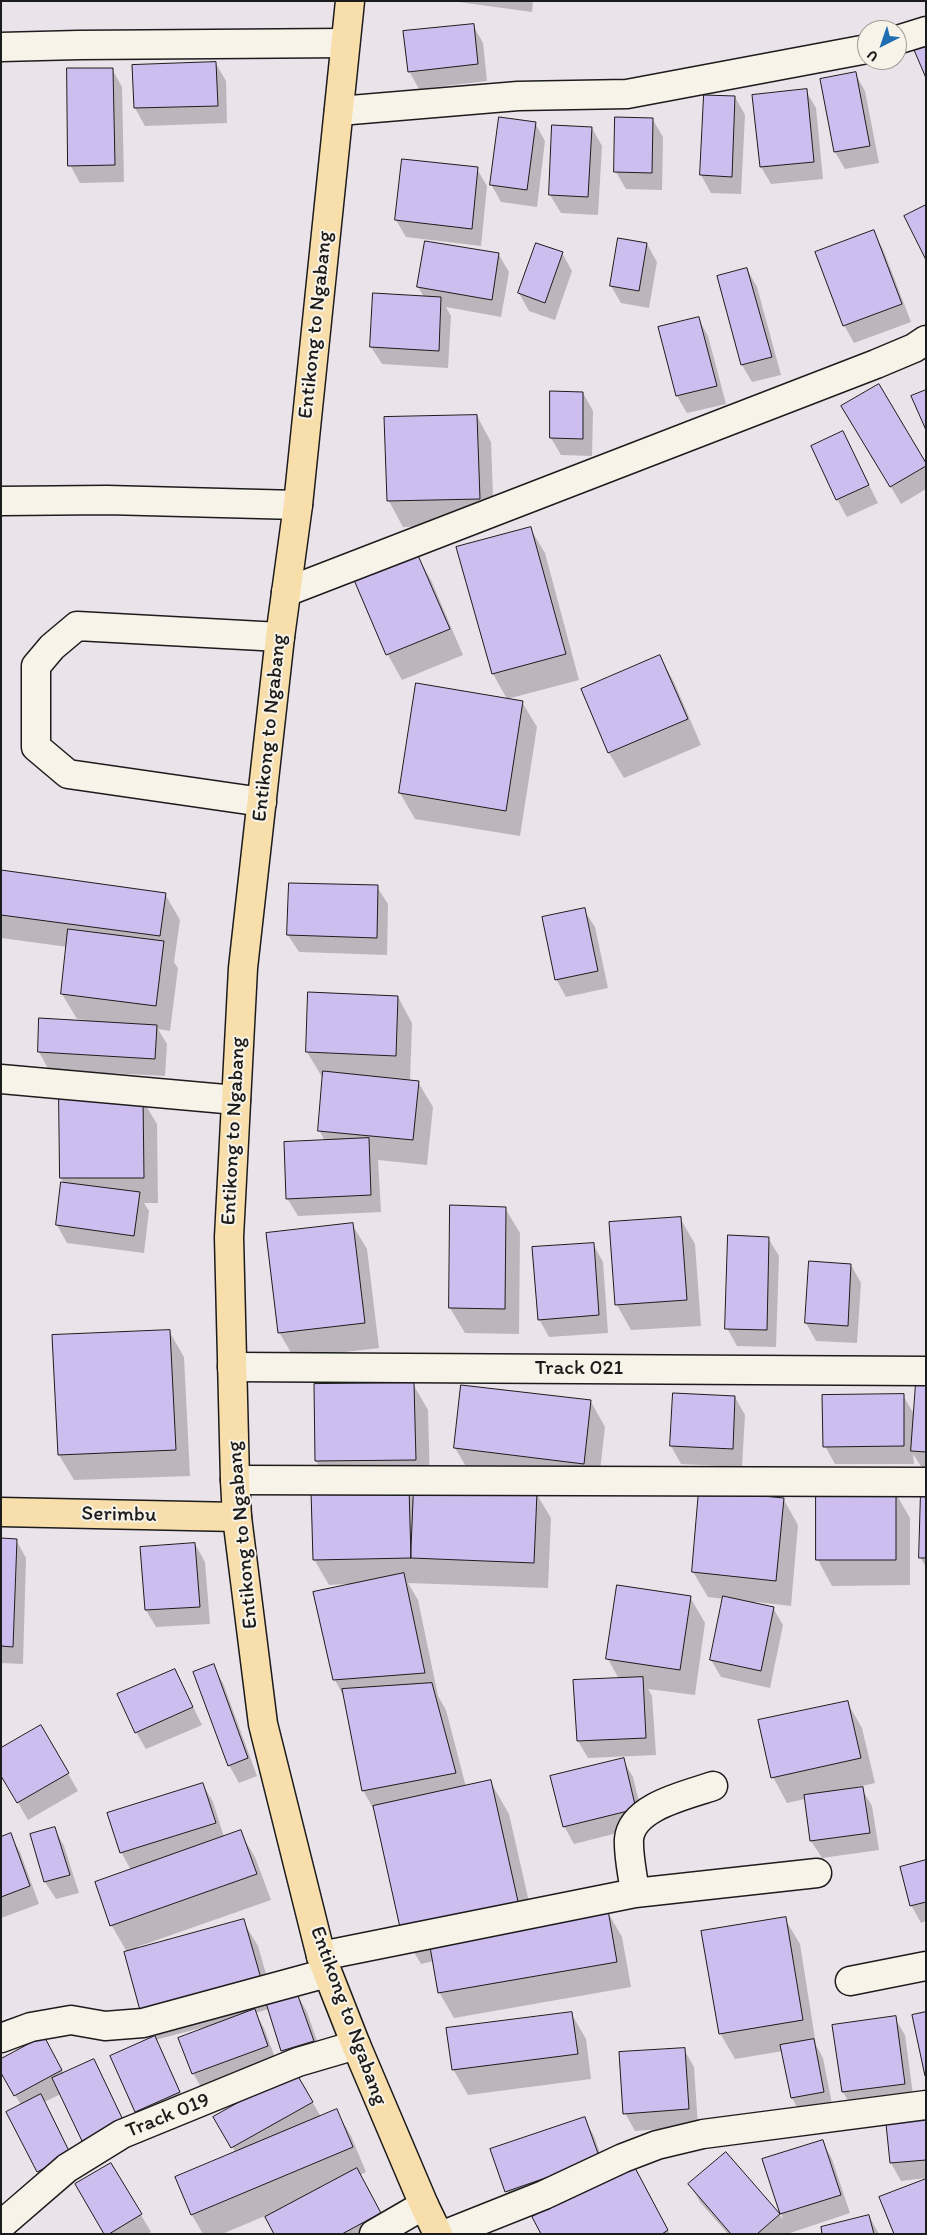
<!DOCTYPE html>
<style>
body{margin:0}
#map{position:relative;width:927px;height:2235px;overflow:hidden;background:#ebe3ea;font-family:Itim,sans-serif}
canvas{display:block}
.frame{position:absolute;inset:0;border:2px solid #1c1c1c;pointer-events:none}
.north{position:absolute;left:857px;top:20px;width:50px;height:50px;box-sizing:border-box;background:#f7f3e8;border:1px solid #9f9d96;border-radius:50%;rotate:221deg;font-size:14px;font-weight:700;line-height:20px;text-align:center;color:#1c1c1c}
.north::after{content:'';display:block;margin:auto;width:18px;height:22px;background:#1f6fb2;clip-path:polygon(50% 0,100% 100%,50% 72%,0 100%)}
</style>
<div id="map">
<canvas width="927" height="2235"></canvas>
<div class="frame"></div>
<div class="north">U</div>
</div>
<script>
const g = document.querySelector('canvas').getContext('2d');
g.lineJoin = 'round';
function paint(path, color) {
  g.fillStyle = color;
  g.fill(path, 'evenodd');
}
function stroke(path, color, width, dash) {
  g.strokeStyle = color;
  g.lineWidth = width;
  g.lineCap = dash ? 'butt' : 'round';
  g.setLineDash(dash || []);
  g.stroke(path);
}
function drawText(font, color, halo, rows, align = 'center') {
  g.font = font + ' Itim,sans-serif';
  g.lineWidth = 4;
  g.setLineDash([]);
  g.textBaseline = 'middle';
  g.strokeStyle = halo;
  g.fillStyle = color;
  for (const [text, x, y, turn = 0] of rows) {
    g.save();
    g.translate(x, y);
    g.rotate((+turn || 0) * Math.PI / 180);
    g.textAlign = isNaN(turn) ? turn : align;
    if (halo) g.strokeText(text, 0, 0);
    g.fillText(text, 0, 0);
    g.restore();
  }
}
const shadow = new Path2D(`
 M 451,1 L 533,1 L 532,12 Z
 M 473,25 L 483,43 L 487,81 L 419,89 L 409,71 Z
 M 216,64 L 226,81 L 227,123 L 145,126 L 135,108 L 134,66 Z
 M 112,69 L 122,87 L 124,182 L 80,183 L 70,165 Z
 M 855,73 L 865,91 L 879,163 L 845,169 L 835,152 Z
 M 806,91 L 816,108 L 823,179 L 771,184 L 761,167 Z
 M 735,97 L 745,115 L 741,194 L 711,193 L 701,175 Z
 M 653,120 L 663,137 L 662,190 L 626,189 L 616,172 Z
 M 535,123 L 545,141 L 537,207 L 501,202 L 491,184 Z
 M 592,128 L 602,146 L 598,215 L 561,213 L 550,195 Z
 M 477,169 L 487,186 L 481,246 L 406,237 L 396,220 Z
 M 873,232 L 883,249 L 911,322 L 854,343 L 844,325 Z
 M 647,244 L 657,262 L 649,308 L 621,303 L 611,286 Z
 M 562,253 L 572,271 L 555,320 L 529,311 L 519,293 Z
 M 499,255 L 509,272 L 501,317 L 446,307 L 451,316 L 448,368 L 382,364 L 371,347 L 424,297 L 418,287 Z
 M 747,269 L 757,287 L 781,375 L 752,382 L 742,365 Z
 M 698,318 L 708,336 L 726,404 L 687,413 L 677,396 L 659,328 Z
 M 583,393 L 593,411 L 592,456 L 561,455 L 551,438 Z
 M 843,406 L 926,466 L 926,489 L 901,504 Z
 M 477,416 L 491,442 L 494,524 L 403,527 L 389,501 L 386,419 Z
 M 843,433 L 878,503 L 847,517 L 837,499 Z
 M 530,528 L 545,553 L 579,680 L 507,699 L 493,674 Z
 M 416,554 L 431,580 L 463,655 L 402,680 L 388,655 L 355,580 Z
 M 660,657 L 674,682 L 701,745 L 624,778 L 609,753 L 582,690 Z
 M 417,685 L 522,702 L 537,727 L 520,836 L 415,819 L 400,793 Z
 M 1,871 L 165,894 L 180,920 L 174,962 L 178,968 L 170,1031 L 158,1029 L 167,1044 L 165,1076 L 49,1070 L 39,1052 L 41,1020 L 85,1022 L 85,1020 L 77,1019 L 62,994 L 68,947 L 1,938 Z
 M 377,887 L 388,904 L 387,955 L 299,952 L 288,935 Z
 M 584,910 L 595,927 L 608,988 L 566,997 L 556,979 Z
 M 398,997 L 412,1023 L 410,1081 L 418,1082 L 433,1107 L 427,1165 L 378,1160 L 381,1212 L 298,1216 L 287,1198 L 325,1141 L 319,1130 L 324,1077 L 322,1077 L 307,1052 Z
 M 142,1099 L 157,1124 L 158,1203 L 144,1203 L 149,1211 L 144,1253 L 67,1243 L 57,1225 L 64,1184 L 61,1178 Z
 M 505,1208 L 520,1233 L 519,1334 L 465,1333 L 450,1308 Z
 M 680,1218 L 695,1244 L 701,1326 L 631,1330 L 617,1305 Z
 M 352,1224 L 367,1249 L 379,1348 L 294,1358 L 279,1332 Z
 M 768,1238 L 779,1256 L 776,1347 L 737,1346 L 727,1328 Z
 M 593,1244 L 603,1262 L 608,1333 L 549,1337 L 539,1319 Z
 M 810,1262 L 851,1265 L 861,1283 L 857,1343 L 816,1341 L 806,1323 Z
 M 169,1331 L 184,1357 L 190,1476 L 74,1480 L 59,1455 Z
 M 413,1384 L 428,1410 L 430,1485 L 536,1493 L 551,1518 L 548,1588 L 408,1583 L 418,1600 L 438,1696 L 446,1710 L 466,1787 L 490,1781 L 509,1814 L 534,1924 L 607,1911 L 622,1937 L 631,1987 L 454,2018 L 439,1992 L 434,1961 L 421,1964 L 402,1932 L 375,1812 L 363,1790 L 344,1697 L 335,1680 L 346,1584 L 329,1585 L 314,1559 L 408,1490 L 414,1500 L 415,1486 L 331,1486 L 316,1461 Z
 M 926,1385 L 926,1469 L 922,1468 L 913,1454 L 914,1464 L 835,1464 L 825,1446 L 903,1395 L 915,1416 Z
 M 674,1394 L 735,1397 L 745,1415 L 742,1467 L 681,1464 L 671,1446 Z
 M 591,1402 L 605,1427 L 598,1489 L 470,1473 L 455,1448 Z
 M 926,1491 L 926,1567 L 920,1557 Z
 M 817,1492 L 895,1492 L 910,1518 L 910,1585 L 832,1586 L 818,1560 Z
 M 784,1500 L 798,1525 L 791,1606 L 756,1602 L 756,1604 L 773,1608 L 783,1625 L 770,1688 L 721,1677 L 711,1660 L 724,1599 L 708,1597 L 693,1572 Z
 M 1,1539 L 16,1540 L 26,1558 L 23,1664 L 1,1663 Z
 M 195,1544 L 205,1562 L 210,1624 L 156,1627 L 146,1610 Z
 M 690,1597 L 705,1623 L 695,1695 L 648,1689 L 652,1696 L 656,1755 L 588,1758 L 578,1741 L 619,1679 L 608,1659 Z
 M 213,1666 L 223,1683 L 257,1776 L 239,1783 L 229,1765 Z
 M 175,1670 L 202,1725 L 146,1749 L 136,1732 Z
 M 847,1702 L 862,1728 L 875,1783 L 853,1788 L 854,1790 L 862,1789 L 872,1806 L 879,1850 L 822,1858 L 811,1841 L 805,1799 L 787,1803 L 773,1777 Z
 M 41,1726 L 78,1791 L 28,1820 L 1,1773 Z
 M 623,1760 L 633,1777 L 645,1826 L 574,1844 L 564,1826 Z
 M 203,1785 L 213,1802 L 224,1837 L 240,1832 L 255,1857 L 271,1900 L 137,1947 L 138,1949 L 243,1921 L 258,1946 L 274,2002 L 297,1994 L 307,2012 L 323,2058 L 293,2068 L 283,2051 L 269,2009 L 255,2013 L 264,2028 L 277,2063 L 203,2091 L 193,2073 L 212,2025 L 155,2040 L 189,2110 L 146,2129 L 112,2057 L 155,2037 L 142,2014 L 127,1952 L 112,1926 L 96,1882 L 131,1870 L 121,1852 Z
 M 54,1828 L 64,1846 L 79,1893 L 56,1899 L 45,1882 L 32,1835 Z
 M 10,1835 L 20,1852 L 39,1904 L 1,1918 L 1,1838 Z
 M 926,1862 L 926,1921 L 921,1923 L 911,1905 Z
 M 785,1919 L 800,1944 L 816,2045 L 823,2058 L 833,2109 L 802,2116 L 792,2098 L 783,2051 L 735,2059 L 720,2033 Z
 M 571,2013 L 586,2039 L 591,2079 L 468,2095 L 453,2069 Z
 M 895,2018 L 905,2035 L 914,2102 L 853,2109 L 843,2092 Z
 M 684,2049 L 694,2067 L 698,2126 L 635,2131 L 625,2113 Z
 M 54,2055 L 64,2074 L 94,2061 L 133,2140 L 93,2158 L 61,2094 L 44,2102 L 80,2173 L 48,2189 L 38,2171 L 21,2105 L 1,2070 Z
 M 295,2072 L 321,2117 L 336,2110 L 351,2136 L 366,2172 L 360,2175 L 392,2234 L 275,2234 L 265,2216 L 222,2234 L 203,2234 L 192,2215 L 177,2178 L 236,2153 L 215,2117 Z
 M 926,2112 L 926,2178 L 901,2181 L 891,2163 L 887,2116 Z
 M 584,2118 L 594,2136 L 609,2178 L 647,2191 L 670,2234 L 542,2234 L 604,2180 L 517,2209 L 507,2191 Z
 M 822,2141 L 832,2159 L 850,2213 L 787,2234 L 728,2234 L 700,2202 L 690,2184 L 726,2153 L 783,2219 L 764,2160 Z
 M 111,2164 L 151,2232 L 148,2234 L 105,2234 Z
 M 869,2216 L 879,2234 L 824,2234 Z`);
const building = new Path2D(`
 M 474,24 L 478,64 L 408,72 L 403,31 Z
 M 926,45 L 926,78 L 914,50 Z
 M 216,62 L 218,106 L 134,108 L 132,65 Z
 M 67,68 L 113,68 L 115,165 L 68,166 Z
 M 856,72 L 870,146 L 834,152 L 820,79 Z
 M 807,89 L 814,162 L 760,167 L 752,95 Z
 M 704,95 L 735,96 L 732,177 L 700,175 Z
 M 499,117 L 536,122 L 527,190 L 490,185 Z
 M 615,117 L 653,118 L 652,173 L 614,172 Z
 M 552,125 L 592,127 L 588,197 L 549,195 Z
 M 402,159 L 478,167 L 472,229 L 395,220 Z
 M 926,205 L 926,260 L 904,216 Z
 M 874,230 L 902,304 L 843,326 L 815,252 Z
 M 618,238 L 647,243 L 639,291 L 610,286 Z
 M 425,241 L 499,253 L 492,300 L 417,287 Z
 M 536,243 L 563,252 L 545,303 L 518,293 Z
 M 747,268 L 772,357 L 741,365 L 717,276 Z
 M 373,293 L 441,297 L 439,351 L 370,347 Z
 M 699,317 L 717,386 L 676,396 L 658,327 Z
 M 879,384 L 926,463 L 926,466 L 890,487 L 841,406 Z
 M 926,390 L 926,430 L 911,396 Z
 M 550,391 L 583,392 L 583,439 L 550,438 Z
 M 477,415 L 480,499 L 387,501 L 384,417 Z
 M 843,431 L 869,485 L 836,500 L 811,446 Z
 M 531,527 L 566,654 L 492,674 L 456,547 Z
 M 417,553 L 450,629 L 386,655 L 354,580 Z
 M 660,655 L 688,719 L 608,753 L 581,689 Z
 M 416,683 L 523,701 L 506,811 L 399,793 Z
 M 1,870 L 166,893 L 160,936 L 1,915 Z
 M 289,883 L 378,885 L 377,938 L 287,935 Z
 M 585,908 L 598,971 L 555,980 L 542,917 Z
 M 68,929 L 164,941 L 156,1006 L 61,994 Z
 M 308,992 L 398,996 L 396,1056 L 306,1052 Z
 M 39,1018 L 157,1025 L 155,1059 L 38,1052 Z
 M 323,1071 L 419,1081 L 413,1140 L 318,1131 Z
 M 59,1097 L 143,1097 L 144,1178 L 60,1178 Z
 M 369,1138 L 371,1195 L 286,1199 L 284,1142 Z
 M 61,1182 L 140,1192 L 134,1236 L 56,1225 Z
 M 450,1205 L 506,1207 L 505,1309 L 449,1308 Z
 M 681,1217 L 687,1300 L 615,1305 L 609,1222 Z
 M 353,1223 L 365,1323 L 278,1333 L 266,1233 Z
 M 728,1235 L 769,1237 L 767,1330 L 725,1329 Z
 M 594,1243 L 599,1315 L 538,1320 L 532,1247 Z
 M 809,1261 L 851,1264 L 848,1326 L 805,1323 Z
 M 170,1330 L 176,1450 L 58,1455 L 52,1335 Z
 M 414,1383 L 416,1460 L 315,1461 L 314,1384 Z
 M 916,1383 L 926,1384 L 926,1452 L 911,1451 Z
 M 461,1385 L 591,1400 L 584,1464 L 454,1448 Z
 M 673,1393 L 735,1396 L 733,1449 L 670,1446 Z
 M 904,1394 L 904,1446 L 823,1447 L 822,1395 Z
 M 414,1486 L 537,1492 L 534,1563 L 411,1558 Z
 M 409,1488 L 411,1558 L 313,1560 L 311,1491 Z
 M 699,1490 L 784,1498 L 776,1581 L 692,1572 Z
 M 921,1490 L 926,1490 L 926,1558 L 919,1558 Z
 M 816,1491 L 896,1491 L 896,1560 L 816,1560 Z
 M 1,1538 L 17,1539 L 13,1647 L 1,1646 Z
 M 195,1543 L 200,1607 L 145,1610 L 140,1547 Z
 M 404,1573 L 425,1673 L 333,1680 L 313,1592 Z
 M 617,1585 L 691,1596 L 680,1670 L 606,1659 Z
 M 723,1596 L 774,1607 L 761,1671 L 710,1660 Z
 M 214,1664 L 248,1758 L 228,1766 L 193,1672 Z
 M 175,1669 L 193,1707 L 135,1733 L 117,1694 Z
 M 643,1677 L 646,1738 L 577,1741 L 573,1680 Z
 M 432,1683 L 456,1773 L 362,1791 L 342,1689 Z
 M 848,1701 L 861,1758 L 771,1778 L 758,1720 Z
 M 41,1725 L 69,1773 L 17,1803 L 1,1776 L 1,1748 Z
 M 624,1758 L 636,1809 L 563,1827 L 550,1776 Z
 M 491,1780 L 519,1906 L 401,1932 L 373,1806 Z
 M 203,1783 L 216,1823 L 120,1853 L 107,1813 Z
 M 863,1787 L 870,1833 L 810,1841 L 804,1795 Z
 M 55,1827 L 70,1875 L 44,1882 L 30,1834 Z
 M 241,1830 L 257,1874 L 110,1926 L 95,1882 Z
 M 11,1833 L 30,1886 L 1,1897 L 1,1837 Z
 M 926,1860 L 926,1902 L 910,1906 L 900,1867 Z
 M 608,1910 L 617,1962 L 438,1993 L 429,1941 Z
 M 786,1917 L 803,2020 L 719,2034 L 701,1931 Z
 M 244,1919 L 262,1982 L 141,2014 L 124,1952 Z
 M 297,1993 L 314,2041 L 281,2051 L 266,2003 Z
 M 255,2009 L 268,2046 L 192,2074 L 178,2038 Z
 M 572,2012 L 578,2054 L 452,2070 L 446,2028 Z
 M 926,2012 L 926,2076 L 925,2076 L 912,2015 Z
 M 896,2016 L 905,2084 L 842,2092 L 832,2025 Z
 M 44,2036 L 62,2070 L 14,2096 L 1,2073 L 1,2059 Z
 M 155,2036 L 180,2092 L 135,2112 L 110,2056 Z
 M 814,2039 L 824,2092 L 791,2098 L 780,2045 Z
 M 685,2048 L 689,2109 L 623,2114 L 619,2052 Z
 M 94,2059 L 124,2122 L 82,2141 L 52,2078 Z
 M 295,2071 L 313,2102 L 231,2148 L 213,2117 Z
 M 41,2094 L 71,2155 L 37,2172 L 6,2112 Z
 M 337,2109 L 353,2147 L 191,2215 L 175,2177 Z
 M 926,2111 L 926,2160 L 890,2163 L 885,2114 Z
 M 585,2117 L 600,2159 L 505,2192 L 490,2149 Z
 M 823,2140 L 841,2195 L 780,2214 L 762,2159 Z
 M 726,2152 L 780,2214 L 757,2234 L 731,2234 L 688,2184 Z
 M 111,2163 L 142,2214 L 109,2234 L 104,2234 L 75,2184 Z
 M 633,2164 L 668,2230 L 662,2234 L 541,2234 L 532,2217 Z
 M 357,2168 L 381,2213 L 342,2234 L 274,2234 L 265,2217 Z
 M 926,2179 L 926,2234 L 894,2234 L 879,2197 Z
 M 869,2215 L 874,2234 L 822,2234 L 821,2227 Z`);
const minor = new Path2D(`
 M 897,40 L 926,31
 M 1,47 L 79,45 L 345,43
 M 339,111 L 518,96 L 627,94 L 867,49
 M 1,501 L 107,500 L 298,505
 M 286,592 L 876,364 L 914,348 L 926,340
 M 262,802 L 68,774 L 36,747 L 36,666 L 52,647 L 77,626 L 280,637
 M 1,1079 L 236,1100
 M 232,1367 L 926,1371
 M 235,1480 L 926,1482
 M 635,1893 C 633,1876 628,1855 629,1839 C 632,1806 688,1795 713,1786
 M 321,1956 L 635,1893 L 817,1873
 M 850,1981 L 926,1966
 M 1,2038 L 31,2027 L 71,2020 L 105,2026 L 143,2023 L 327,1973
 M 1,2225 L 67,2168 L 122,2134 L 298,2062 L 356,2045
 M 374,2234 L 424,2205
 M 446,2234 L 544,2195 L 623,2158 L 657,2145 L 703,2134 L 926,2105`);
const major = new Path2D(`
 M 1,1512 L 237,1517`);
const highway = new Path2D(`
 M 350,1 L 298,505 L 280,637 L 243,968 L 229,1237 L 235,1480 L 237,1517 L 263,1724 L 321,1956 L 356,2045 L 424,2205 L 438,2234`);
const streetNames = [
 ["Entikong to Ngabang",316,325,-84],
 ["Entikong to Ngabang",270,728,-84],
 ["Entikong to Ngabang",234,1131,-87],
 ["Track 021",579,1369],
 ["Serimbu",119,1515,1],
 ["Entikong to Ngabang",243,1535,-95],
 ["Entikong to Ngabang",348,2016,70],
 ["Track 019",168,2116,-22]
];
paint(shadow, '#0003');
paint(building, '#cebeef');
stroke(building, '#1c1c1c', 1);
stroke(minor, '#1c1c1c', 31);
stroke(major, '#1c1c1c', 31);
stroke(highway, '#1c1c1c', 31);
stroke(minor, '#f7f3e8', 28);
stroke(major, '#f8deab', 28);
stroke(highway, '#f8deab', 28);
drawText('21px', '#1c1c1c', '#f7f3e8', streetNames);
</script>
